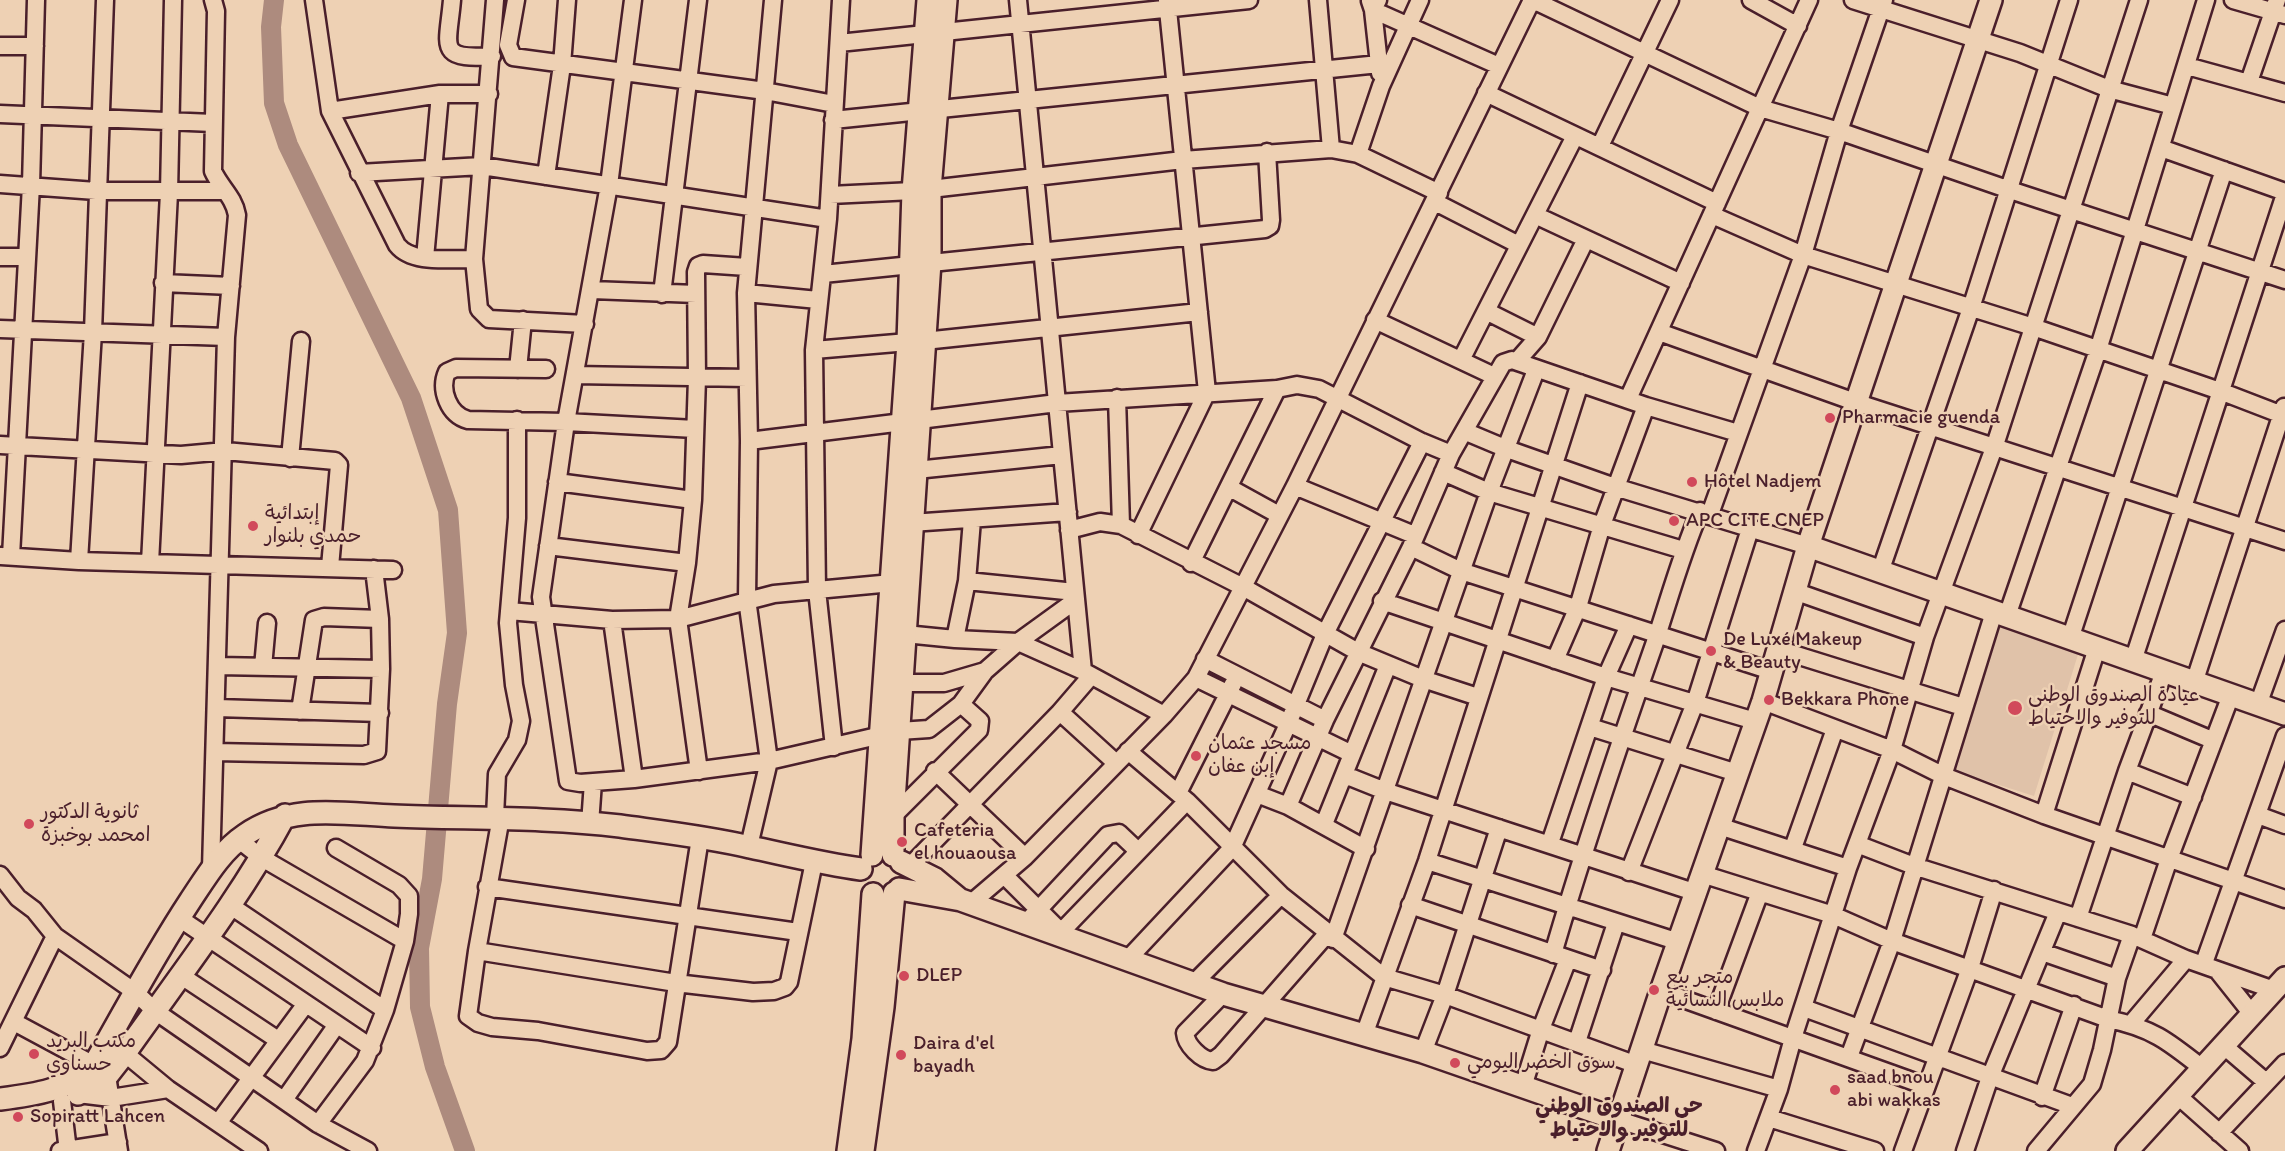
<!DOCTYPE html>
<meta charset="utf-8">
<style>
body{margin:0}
canvas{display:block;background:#eed1b4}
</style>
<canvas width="2285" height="1151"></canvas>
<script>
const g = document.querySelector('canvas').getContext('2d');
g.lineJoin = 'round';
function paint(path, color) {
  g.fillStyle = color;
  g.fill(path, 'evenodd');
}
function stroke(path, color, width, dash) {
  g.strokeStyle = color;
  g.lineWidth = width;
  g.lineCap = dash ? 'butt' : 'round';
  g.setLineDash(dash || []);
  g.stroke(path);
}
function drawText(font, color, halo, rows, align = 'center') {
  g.font = font + ' Itim,"Playpen Sans Arabic",sans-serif';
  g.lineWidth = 5;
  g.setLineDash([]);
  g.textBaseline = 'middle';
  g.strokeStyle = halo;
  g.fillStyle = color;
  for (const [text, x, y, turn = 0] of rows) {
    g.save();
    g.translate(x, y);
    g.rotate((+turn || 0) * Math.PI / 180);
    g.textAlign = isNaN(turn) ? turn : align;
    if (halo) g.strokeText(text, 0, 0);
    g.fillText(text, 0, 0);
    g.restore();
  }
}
const built = new Path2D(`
 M 1996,621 L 2080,648 L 2034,796 L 1949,769 Z`);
const river = new Path2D(`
 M 274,0 L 271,27 L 274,103 L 288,145 L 411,398 L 448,510 L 457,633 L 447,704 L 432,879 L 419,948 L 420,1007 L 435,1067 L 465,1151`);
const minor = new Path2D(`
 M 314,0 L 330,111 L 397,245 C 413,265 451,258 474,259
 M 452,0 C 448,47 436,60 492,56
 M 495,0 L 474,259 L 479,309 L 489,319 L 585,324
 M 516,0 L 508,45 L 513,57 L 765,91 L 834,104
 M 633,0 L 609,185 L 566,422 L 541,597 L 568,781 L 580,783 L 634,779 L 769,761 L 899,731 L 929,729 L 961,704 L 985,671 L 1018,642 L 1076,600
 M 1018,0 L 1083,671
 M 1318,0 L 1331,149
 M 1378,0 L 1373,10 L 1499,66
 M 1533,0 L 1760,108 L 1839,131 L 2007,189 L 2285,280
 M 1751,0 L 1798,26
 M 1853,0 L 2020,53 L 2109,89 L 2173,106
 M 2233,0 L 2285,15
 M 1370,1 L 1373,10 L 1380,73
 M 839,43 L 1249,0
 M 0,46 L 35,46
 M 2187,66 L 2285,93
 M 2249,82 L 2277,0
 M 1486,93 L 1717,203
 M 330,111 L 440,94
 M 0,114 L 213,123
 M 833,120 L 1379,64
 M 1600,146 L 1670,0
 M 2161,148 L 2285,192
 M 1358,154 L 1381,86 L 1420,0
 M 359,173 L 482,166 L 828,219
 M 546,176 L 562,65 L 567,0
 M 0,184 L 96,191 L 224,191
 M 830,195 L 913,191 L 1183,160 L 1331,149 L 1358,154 L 1439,193
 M 1435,202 L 1519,245
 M 1535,215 L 1681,283
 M 1712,215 L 1803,255 L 2033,327 L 2220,391 L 2285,416
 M 0,257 L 26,257
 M 425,258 L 440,94 L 489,94
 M 823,274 L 1265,229 L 1270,226 L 1271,220 L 1267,152
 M 163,283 L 231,286
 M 592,290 L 696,294
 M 746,293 L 818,300
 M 662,294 L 698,0
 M 1486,311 L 1538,337
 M 1375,320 L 1494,376
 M 0,329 L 226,337
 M 1659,332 L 1855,402 L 2285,541
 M 924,341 L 1199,312
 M 814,350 L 908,342
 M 1461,360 L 1575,136
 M 1517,361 L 1538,337 L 1586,239
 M 518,369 L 523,320
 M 546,369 L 456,368 L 447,372 C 439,390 449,415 468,420 L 566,422 L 695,429
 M 575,375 L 747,378
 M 1117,398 L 1121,525
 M 1628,399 L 1809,0
 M 1464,431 L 1507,449 L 1615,487 L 1808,546
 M 749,441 L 1057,403 L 1277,389 L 1297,385 L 1319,389 L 1422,442 L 1451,454
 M 0,445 L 181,455 L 225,451 L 335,461 L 339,465 L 330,567
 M 290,458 L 301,341
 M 916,470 L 1062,455
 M 1443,472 L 1489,492 L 1683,550
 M 557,482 L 693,500
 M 1295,486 L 1414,535
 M 1230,488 L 1279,515
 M 1710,514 L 1803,255 L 1839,131 L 1884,0
 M 972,520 L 967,581 L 955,639 L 1018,642 L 1083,671 L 1164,715
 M 911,523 L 1068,512
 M 1069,530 L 1100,522 L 1121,525 L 1243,587 L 1358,652 L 1423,679 L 1478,697
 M 1138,535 L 1207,392 L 1167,0
 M 548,546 L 687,563
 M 1411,547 L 1461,571 L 1771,671
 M 1,556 L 79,561 L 393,570
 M 11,556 L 31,185 L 36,0
 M 79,561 L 93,332 L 105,0
 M 150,563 L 169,193 L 173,0
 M 1191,563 L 1277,389
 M 1880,572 L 1971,308 L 2069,0
 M 967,581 L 1075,592
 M 1794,591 L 1925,637
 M 1382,601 L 1606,677 L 1755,721
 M 509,611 L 612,620 L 678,619 L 774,594 L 892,583
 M 2007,616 L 2098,350 L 2206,0
 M 612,620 L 634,779
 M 905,634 L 955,639
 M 2070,639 L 2224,170
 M 1777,649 L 1963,707
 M 1205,659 L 1325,720
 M 1555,660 L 1578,607 L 1602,525 L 1646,406
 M 2133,661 L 2285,194
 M 218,666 L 381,669
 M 263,667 L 267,623
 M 1196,678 L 1352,754
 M 903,683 L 944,683 L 985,671
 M 2194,683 L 2284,407
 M 1763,701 L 1892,750 L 1944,776 L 2044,815 L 2285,899
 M 2258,705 L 2285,630
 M 217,708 L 380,713
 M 300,711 L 314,620 L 324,617 L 380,619
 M 1060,712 L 1116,763
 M 2148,713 L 2212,740
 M 1590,727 L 1737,773
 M 834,747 L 817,590 L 814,350 L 828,219 L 841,0
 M 1128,751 L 1187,801 L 1281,895 L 1384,977 L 1445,995 L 1637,1065
 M 215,752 L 364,755 L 377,751 L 381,669 L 380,619 L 374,569
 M 699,771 L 678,619 L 687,563 L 693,500 L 697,378 L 696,272 L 698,266 L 703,264 L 747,267
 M 935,771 L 1025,857
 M 2127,771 L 2193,797
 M 1345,775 L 1385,791 L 1697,893
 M 1178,793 L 1233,684
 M 1257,794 L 1288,806 L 1366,849
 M 1288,806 L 1325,720 L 1411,547 L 1451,454 L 1503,363 L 1512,360 L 1646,406 L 1738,433
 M 2044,815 L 2097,648
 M 2258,815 L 2285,825
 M 893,816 L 979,730 L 980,721 L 961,704
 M 495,817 L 497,774 L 517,740 L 521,721 L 514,685 L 508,623 L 517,518 L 517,420
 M 501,817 L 477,951 L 468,1016 L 478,1023 L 492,1027 L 538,1031 L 647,1051 L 661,1050 L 668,1042 L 700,838
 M 590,824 L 593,782
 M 1324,824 L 1388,665
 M 1719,826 L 1848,868
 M 239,840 L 262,858 L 405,941
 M 1550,843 L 1606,677 L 1629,625
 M 1857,844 L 1914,866 L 2132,935 L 2186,959 L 2274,990
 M 749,846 L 769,761 L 747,599 L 749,441 L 746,293 L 773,0
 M 1793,848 L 1835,729
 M 1427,861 L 1679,942
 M 911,865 L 1060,712 L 1091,676
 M 211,869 L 226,337 L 237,215 C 234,197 220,187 213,171 L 216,11 L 213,0
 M 1629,872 L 1695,703 L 1750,529
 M 1702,874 L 1833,915 L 1892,941 L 2108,1019 C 2152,1028 2168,1041 2202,1068
 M 0,875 L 18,898 L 34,910 L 55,936 L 135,992 L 155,1011 L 318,1124 L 368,1151
 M 1005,876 L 1061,932 L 1059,937
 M 487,887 L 798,932
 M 970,904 L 1025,857 L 1164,715 L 1196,678 L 1295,486 L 1532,0
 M 1410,905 L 1602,970
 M 231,906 L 385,1010
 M 179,918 L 372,1048
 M 2078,918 L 2127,771 L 2164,672
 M 1024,925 L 1108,835 L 1119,833 L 1138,851
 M 1061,932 L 1187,801
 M 1333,939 L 1489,492 L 1536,370
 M 2142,939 L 2169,859 L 2231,695
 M 477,951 L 676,983 L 753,992 L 774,991 L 785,987 L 789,982 L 814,862
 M 2042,952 L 2117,978
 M 1553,954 C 1583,850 1618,748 1654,645 C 1669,600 1681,555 1700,511
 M 1128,959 L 1232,848 L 1288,724 L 1325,634 L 1422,442
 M 2204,963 L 2285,736
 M 2217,970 L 2252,1014
 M 180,975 L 278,1040
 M 1195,982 L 1281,895
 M 1661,991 L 1926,1086
 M 1223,994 L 1185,1033 C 1186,1045 1201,1060 1213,1061 L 1221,1055 L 1327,934
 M 1804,1008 L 2072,1106
 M 1716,1011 L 1760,892
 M 14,1022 L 94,1065 L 107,1076 L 119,1151
 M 2131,1024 L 2186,959
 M 1364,1035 L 1427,861 L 1580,383
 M 1577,1042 L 1616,923
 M 116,1046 L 168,1089 L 259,1151
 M 2224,1046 L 2266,1082
 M 0,1048 L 55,936
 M 1642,1050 L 1779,1089
 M 1423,1052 L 1445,995 L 1499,828
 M 1849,1057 L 1892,941 L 1994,612
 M 1523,1087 L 1541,1029 L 1568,959
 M 78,1094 L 111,1098 L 168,1089
 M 2177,1095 L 2240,1151
 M 2042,1097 L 2074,1005
 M 284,1100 L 336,1026
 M 62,1101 L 68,1151
 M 1769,1118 L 1875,1151
 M 1619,1120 L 1716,1151
 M 218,1123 L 305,1005
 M 318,1124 L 365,1061 L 385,1010 L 405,941 L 409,914 L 409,896 L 399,885 L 336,848
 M 2219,1133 L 2285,1063
 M 60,1151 L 118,1142
 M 1756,1151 L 1779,1089 L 1793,1038 L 1848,868 L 1892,750 L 1925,637 L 1995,445 L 2139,0
 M 1903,1151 L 1970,968 L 1994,890
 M 1965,1151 L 1990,1077 L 2058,912
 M 2036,1151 L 2092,1084 L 2102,1050 L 2117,978 L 2132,935`);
const major = new Path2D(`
 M 1808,546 L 2285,714
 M 872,855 L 908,342 L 913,191 L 928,0
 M 893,855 L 893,816 L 930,262 L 930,189 L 946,0
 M 901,862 L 935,879 L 958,898
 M 899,889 L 961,900 L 1223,994 L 1423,1052 L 1619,1120
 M 78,1094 L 107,1076 L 125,1053 C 180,975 240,899 285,815
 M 0,1099 C 33,1095 70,1090 94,1065 C 125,1010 155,954 190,901 C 206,877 221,851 245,835 C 291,803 342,814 394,816 C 470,819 545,817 620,826 C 663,832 708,837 750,847 C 788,855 824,864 861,869
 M 848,1151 L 863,1039 L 873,894
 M 863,1151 L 883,1007 L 894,893
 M 1608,1151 L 1661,991 L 1763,701 L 1808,546 L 1991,0
 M 2127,1151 L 2285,978`);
const markers = [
 [1830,418,6,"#d1495b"],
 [1692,482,6,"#d1495b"],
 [1674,521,6,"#d1495b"],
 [253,526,6,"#d1495b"],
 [1711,651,6,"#d1495b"],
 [1769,700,6,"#d1495b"],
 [2015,708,8,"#d1495b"],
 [1196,756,6,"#d1495b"],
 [29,824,6,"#d1495b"],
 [902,842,6,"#d1495b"],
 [904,976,6,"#d1495b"],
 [1654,990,6,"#d1495b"],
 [34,1054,6,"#d1495b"],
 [901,1055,6,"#d1495b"],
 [1455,1063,6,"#d1495b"],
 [1835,1090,6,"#d1495b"],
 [18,1117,6,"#d1495b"]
];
const poiNames = [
 ["Pharmacie guenda",1842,418],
 ["Hôtel Nadjem",1704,482],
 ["إبتدائية",265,514],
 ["حمدي بلنوار",265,537],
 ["APC CITE CNEP",1686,521],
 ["De Luxé Makeup",1723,640],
 ["& Beauty",1723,663],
 ["عيادة الصندوق الوطني",2028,696],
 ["للتوفير والاحتياط",2028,719],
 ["Bekkara Phone",1781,700],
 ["مسجد عثمان",1208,744],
 ["إبن عفان",1208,767],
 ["ثانوية الدكتور",41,813],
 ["امحمد بوخبزة",41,836],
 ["Cafeteria",914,831],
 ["el houaousa",914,854],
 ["DLEP",916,976],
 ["متجر بيع",1666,978],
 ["ملابس النسائية",1666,1001],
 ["مكتب البريد",46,1042],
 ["حسناوي",46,1065],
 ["Daira d'el",913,1044],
 ["bayadh",913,1067],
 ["سوق الخضر اليومي",1467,1063],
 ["saad bnou",1847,1078],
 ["abi wakkas",1847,1101],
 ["Sopiratt Lahcen",30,1117]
];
const neighbourhoodNames = [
 ["حي الصندوق الوطني",1619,1107],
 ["للتوفير والاحتياط",1619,1131]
];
paint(built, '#e0c2a9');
stroke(river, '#ad8b7e', 20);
stroke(minor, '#4a1f2b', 21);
stroke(major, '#4a1f2b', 26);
stroke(minor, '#eed1b4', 16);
stroke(major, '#eed1b4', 21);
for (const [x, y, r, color] of markers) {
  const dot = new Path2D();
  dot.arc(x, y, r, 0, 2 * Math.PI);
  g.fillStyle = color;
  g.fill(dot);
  stroke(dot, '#eed1b4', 2);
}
drawText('20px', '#4a1f2b', '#eed1b4', poiNames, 'left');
drawText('bold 21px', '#4a1f2b', '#eed1b4', neighbourhoodNames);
</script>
